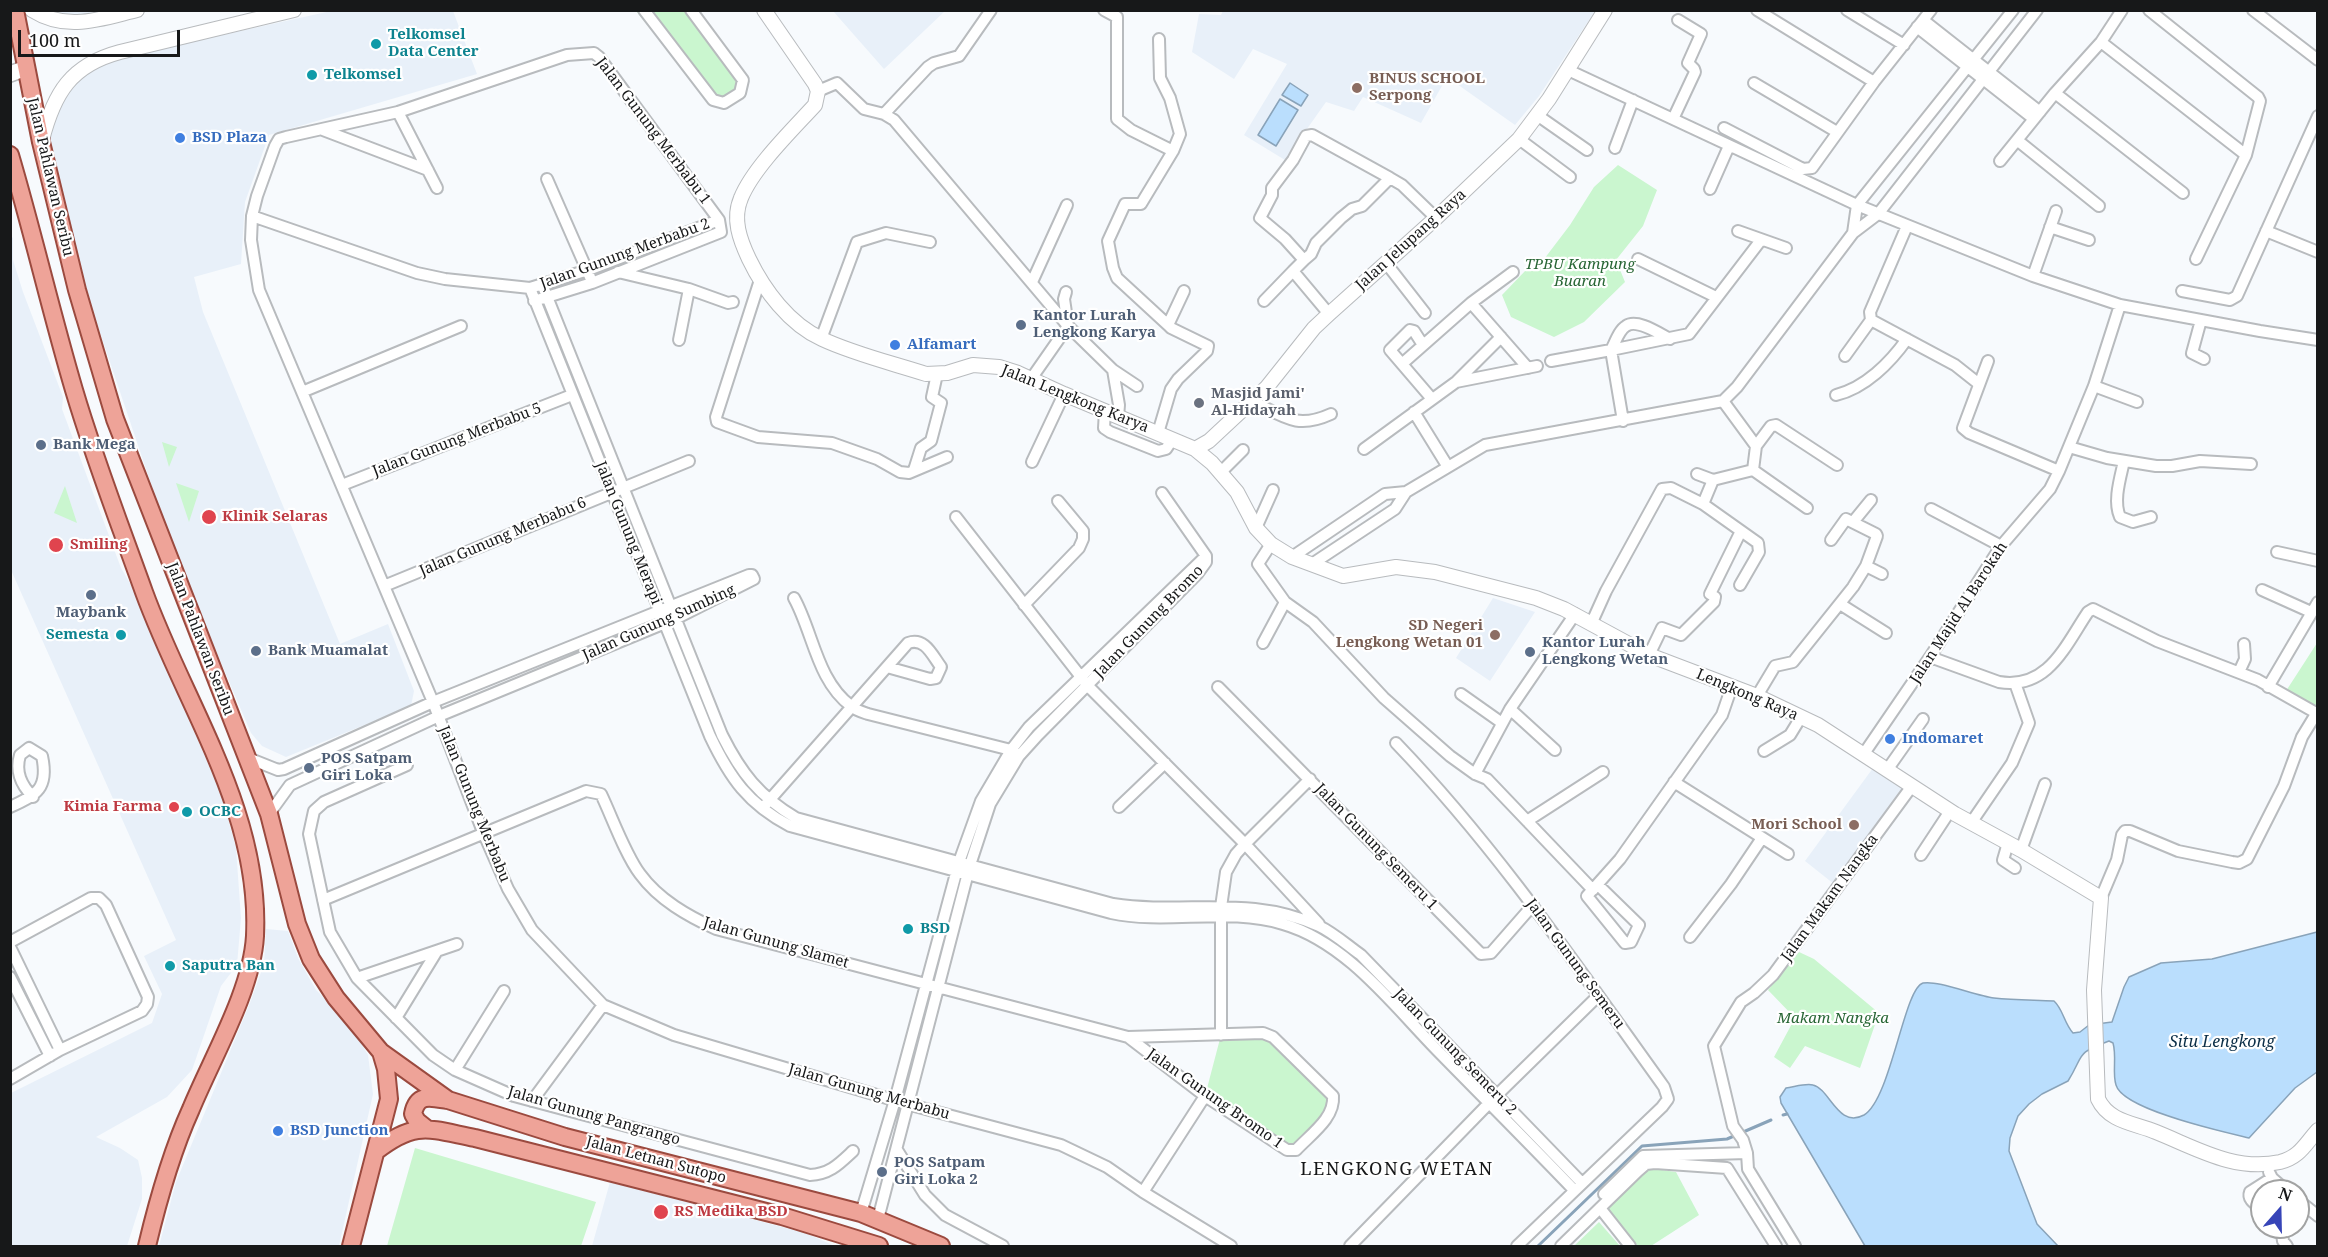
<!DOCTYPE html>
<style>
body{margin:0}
#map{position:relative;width:2328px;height:1257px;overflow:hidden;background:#f7fafd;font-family:"Noto Serif",serif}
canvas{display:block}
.frame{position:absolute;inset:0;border:12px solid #171819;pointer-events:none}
.north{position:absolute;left:2250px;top:1179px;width:60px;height:60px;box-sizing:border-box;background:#fff;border:2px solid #a2a3a3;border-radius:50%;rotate:20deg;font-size:16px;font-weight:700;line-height:24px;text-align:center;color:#171819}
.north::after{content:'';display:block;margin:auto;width:21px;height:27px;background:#3745b8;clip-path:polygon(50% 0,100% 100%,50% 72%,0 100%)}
.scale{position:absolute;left:18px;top:30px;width:162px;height:27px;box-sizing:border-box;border:3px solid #171819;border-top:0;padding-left:8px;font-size:18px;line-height:21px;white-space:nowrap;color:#171819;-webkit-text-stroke:4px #fff;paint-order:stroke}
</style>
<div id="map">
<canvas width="2328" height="1257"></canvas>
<div class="frame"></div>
<div class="north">N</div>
<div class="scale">100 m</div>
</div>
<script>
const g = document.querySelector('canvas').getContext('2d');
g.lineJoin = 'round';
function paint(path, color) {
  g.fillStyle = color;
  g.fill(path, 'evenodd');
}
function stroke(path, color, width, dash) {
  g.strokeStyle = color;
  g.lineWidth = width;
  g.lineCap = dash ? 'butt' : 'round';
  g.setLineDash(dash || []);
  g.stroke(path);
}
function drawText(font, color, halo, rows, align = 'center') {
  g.font = font + ' "Noto Serif",serif';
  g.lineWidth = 4.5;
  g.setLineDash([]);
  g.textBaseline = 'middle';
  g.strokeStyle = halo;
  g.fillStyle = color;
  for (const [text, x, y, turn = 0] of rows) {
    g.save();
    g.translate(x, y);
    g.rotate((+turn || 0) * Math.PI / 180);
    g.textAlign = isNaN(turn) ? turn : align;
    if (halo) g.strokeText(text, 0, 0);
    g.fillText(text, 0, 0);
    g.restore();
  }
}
const built = new Path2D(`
 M 36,11 L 97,11 L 64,19 Z
 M 331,11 L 453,11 L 477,74 L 269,135 L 245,202 L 241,264 L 194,277 L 203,312 L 340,644 L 388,624 L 414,691 L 411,706 L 286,757 L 262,746 L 251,733 L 175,555 L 87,294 L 49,154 L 50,122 L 59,97 L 91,64 Z
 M 833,11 L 945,11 L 884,69 Z
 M 1223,11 L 1595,11 L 1539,96 L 1515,125 L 1447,77 L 1421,123 L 1363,97 L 1354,111 L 1326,102 L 1285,160 L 1244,135 L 1287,64 L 1253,49 L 1234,79 L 1192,52 L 1199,14 L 1221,15 Z
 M 13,237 L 13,260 L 23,292 L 63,397 L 62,409 L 121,568 L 131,585 L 222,796 L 236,848 L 241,918 L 237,965 L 221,986 L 192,1070 L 167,1097 L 96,1137 L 120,1148 L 138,1160 L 142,1178 L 142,1199 L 127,1246 L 11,1246 L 11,1093 L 152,1023 L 162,994 L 144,956 L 176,940 L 11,570 L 10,240 Z
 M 1493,598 L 1535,612 L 1490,681 L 1456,658 Z
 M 1873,768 L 1904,789 L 1834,884 L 1805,861 Z
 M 266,929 L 288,931 L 298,958 L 316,990 L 348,1021 L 368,1055 L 373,1094 L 339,1246 L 159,1246 L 176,1182 L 250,1003 L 264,964 Z
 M 610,1182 L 805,1233 L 835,1246 L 592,1246 Z`);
const green = new Path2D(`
 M 636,11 L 697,11 L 747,78 L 744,94 L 732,104 L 718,105 L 696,85 Z
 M 1618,165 L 1657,190 L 1643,226 L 1616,260 L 1625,282 L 1584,322 L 1554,337 L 1511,317 L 1502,295 L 1526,270 L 1535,271 L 1570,225 L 1594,187 Z
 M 162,442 L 177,447 L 169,467 Z
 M 176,483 L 199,491 L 189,522 Z
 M 65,486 L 77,523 L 54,513 Z
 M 2317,643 L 2317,713 L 2286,691 Z
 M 1799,952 L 1814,959 L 1879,1013 L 1860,1068 L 1805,1046 L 1790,1068 L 1774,1057 L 1795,1018 L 1768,990 Z
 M 1263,1033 L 1333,1096 L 1334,1107 L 1291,1151 L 1205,1096 L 1221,1035 Z
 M 415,1148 L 596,1202 L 581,1246 L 387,1246 Z
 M 1648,1168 L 1676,1172 L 1699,1215 L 1651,1246 L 1638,1246 L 1607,1208 Z
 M 1599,1222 L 1620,1246 L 1574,1246 Z`);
const water = new Path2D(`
 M 1290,83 L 1308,95 L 1301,106 L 1282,95 Z
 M 1280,99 L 1298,110 L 1276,146 L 1258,135 Z
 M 2317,932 L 2317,1072 L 2295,1088 L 2249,1138 C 2224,1132 2123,1110 2116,1085 C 2112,1073 2117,1057 2113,1043 L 2109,1041 C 2074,1054 2085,1054 2068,1081 L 2042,1094 L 2029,1104 L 2018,1116 L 2010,1138 L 2009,1151 L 2037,1224 L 2058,1246 L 1865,1246 L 1781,1103 L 1780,1097 L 1786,1088 C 1794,1087 1806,1083 1813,1085 C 1830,1089 1838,1129 1864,1115 C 1891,1099 1904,988 1923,983 C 1938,980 1976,996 1994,998 C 2014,1000 2034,1000 2054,1001 C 2063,1009 2064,1023 2073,1033 L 2080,1032 L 2089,1025 L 2112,1022 L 2124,987 L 2129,977 L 2161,963 L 2212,959 Z`);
const stream = new Path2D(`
 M 1783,1115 L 1787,1114
 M 1538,1246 L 1642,1146 L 1727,1139 L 1771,1120`);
const minor = new Path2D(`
 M 644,10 L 713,100 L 724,103 L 740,93 L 743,80 L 691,10
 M 1104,10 L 1117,17 L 1117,119 L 1131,130 L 1173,151 L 1141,204 L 1125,204 L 1108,241 L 1113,268 L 1117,278 L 1168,325
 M 1757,10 L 1874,82
 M 1847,10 L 1904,45
 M 2149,10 L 2258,97 L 2260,101 L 2246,155 L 2196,259
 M 2253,10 L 2318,60
 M 1923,20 L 2040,112
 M 1917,27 L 2034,119
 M 1159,39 L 1160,78 L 1170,98 L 1180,134 L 1173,151
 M 2101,42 L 2246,155
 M 1568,70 L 1857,205 L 2033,276 L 2120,305 L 2260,331 L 2318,340
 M 1754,83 L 1837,132
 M 818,91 L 837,83 L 864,109 L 884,114 L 894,120 L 1068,326 L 1113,370 L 1137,386
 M 2055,93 L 2183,193
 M 398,112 L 437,188
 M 884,114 L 928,67 L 934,63 L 959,56 L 991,10
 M 1537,115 L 1587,150
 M 1673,119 L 1695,72 L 1694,69 L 1688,63 L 1701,34 L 1678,20
 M 1724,128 L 1803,169 L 1812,168 L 1874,82 L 1931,10
 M 323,130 L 428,170
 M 1519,139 L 1570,177
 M 2017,140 L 2099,206
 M 1615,148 L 1633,100
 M 2000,161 L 2055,93 L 2101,42 L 2122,10
 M 547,179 L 590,277
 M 1710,189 L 1729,146
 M 252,216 L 417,273 L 445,279 L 530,288 L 588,270 L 719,220
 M 2050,227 L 2089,240
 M 1738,231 L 1786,248
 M 2266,231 L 2318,252
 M 1853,233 L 1857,205 L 2013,10
 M 1638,259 L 1716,297
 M 1304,260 L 1311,254 L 1316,243 L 1341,218 L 1352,209 L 1362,206 L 1390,178
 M 1386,263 L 1425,313
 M 618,272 L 689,289 L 728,303 L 733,302
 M 2033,276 L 2056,211
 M 760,280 L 716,417 L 717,422 L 758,437 L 832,443 L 877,459 L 900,472 L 909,473 L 947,457
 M 1032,282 L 1067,205
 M 542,284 L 722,735 C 741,773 759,796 796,818 L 1113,904 C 1185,915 1249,894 1319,926 C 1334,933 1348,946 1361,955 L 1582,1183
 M 530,288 L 710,736 C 730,778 748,804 790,826 L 1111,913 C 1167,925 1228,907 1283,924 C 1346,942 1393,1005 1437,1050 C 1483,1097 1529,1143 1574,1190
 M 2182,291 L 2230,300 L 2237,296 L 2318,116
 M 534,301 L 592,283 L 721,232 L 719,220 L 599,57 L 594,53 L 567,55 L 398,112 L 286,137 L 279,139 L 275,146 L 257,196 L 252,216 L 251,240 L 259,290 L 433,702 L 483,832 L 508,889 L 532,930 L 603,1005 L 674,1035 L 907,1104 L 1061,1145 L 1107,1167 L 1143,1192 L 1231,1246
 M 1264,301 L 1293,271
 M 1471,303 L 1528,368
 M 1329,314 L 1293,271 L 1304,260 L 1285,239 L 1260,218 L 1272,195 L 1272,188 L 1293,160 L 1306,136 L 1312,135 L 1390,178 L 1402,185 L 1436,218
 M 1871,320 L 1955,365 L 1979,384
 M 2201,320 L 2192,353 L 2204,359
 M 821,339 L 857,242 L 886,233 L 930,242
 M 679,340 L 689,289
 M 1423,345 L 1414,331 L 1410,330 L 1390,350 L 1432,399
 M 1845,356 L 1871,320 L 1870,312 L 1907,226
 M 1551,361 L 1611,350 C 1615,343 1619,330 1626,326 C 1637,318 1660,334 1670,339
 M 1988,361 L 1963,428 L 1969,433 L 2059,471
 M 1403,363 L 1471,303 L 1513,272
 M 1113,370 L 1119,405 L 1118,417
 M 1031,379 L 1068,326 L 1064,299 L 1066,292
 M 1457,381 L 1501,337
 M 2094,386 L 2137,402
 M 302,392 L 461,326
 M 1836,395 C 1865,388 1890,363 1907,339
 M 1252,401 C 1283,416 1296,430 1331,414
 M 1723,401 L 1756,446
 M 1105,411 L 1104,428 L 1110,432 L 1158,451 L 1166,449 L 1172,440
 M 1414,412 L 1448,467
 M 1623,421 L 1611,350 L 1689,334 L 1761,240
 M 1158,433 L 1171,389 L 1178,379 L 1207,351 L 1208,346 L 1171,328 L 1168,325 L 1184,291
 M 2069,447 L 2107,458 L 2156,466 L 2172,466 L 2200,461 L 2251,464
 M 1364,449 L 1456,382 L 1537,366
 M 2124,461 C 2120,479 2113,501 2120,517 L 2133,522 L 2151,517
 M 1032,462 L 1064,394
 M 914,470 L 921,448 L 931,441 L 941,403 L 932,397 L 937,374
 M 1753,470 L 1756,446 L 1771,426 L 1776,425 L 1837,465
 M 1220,473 L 1243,450
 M 1697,474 L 1713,480 L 1753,470 L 1807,508
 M 1713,480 L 1703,504 L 1758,543 L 1759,552 L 1740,585
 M 342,485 L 572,395
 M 1162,493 L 1206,556
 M 1931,509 L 2001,546
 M 956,517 L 1088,686 L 1245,844 L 1319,924
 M 1853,522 L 1871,500
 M 1256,528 L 1273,490
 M 1271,544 L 1258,564 L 1285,602 L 1313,622 L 1384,698 L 1450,756 L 1475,774 L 1487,779 L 1593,890
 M 2277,552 L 2318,561
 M 1292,557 L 1385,494 L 1406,492 L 1485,445 L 1723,401 L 1737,387 L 1853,233 L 1878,214 L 1889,200 L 2037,10
 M 1312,564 L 1395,509 L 1406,492
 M 1866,566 L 1882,574
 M 384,586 L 689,461
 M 2262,590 L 2311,612
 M 794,598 C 813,632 817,681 851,706 C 855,710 862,712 868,714 L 1011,750 L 1016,754
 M 1840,604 L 1886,633
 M 1024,605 L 1079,548 L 1083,539 L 1083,531 L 1058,501
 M 1592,622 L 1606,591 L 1662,489 L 1671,488 L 1703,504
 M 1263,643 L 1285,602
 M 1649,655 L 1662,628 L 1681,635 L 1714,602 L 1715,597 L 1710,594 L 1741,531
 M 1930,657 L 1999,682 C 2048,690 2065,646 2088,612 L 2093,609 L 2157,641 L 2258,680 L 2318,714
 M 2239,672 L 2245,659 L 2244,644
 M 1218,687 L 1481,954 L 1491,953 L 1533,905
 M 2268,687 L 2318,602
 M 1461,694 L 1502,723
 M 1757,696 L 1775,666 L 1793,662 L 1853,587 L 1866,566 L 1877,536 L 1876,534 L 1846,519 L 1831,540
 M 1510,709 L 1555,750
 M 1396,743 C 1497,848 1579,969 1664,1087 L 1668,1099 L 1662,1107 L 1517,1246
 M 1764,751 L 1790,735 L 1801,717
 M 1863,755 L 1930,657 L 2001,546 L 2050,489 L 2059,471 L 2094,386 L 2120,305
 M 248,758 L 278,770 L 284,769 L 433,702 L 749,575 L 752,575 L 754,579 L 675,619 L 439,716 L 290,785 L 269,814
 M 407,765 L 324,802 L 314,811 L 309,834 L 330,932 L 357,978 L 433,1055 L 455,1070 L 514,1096 L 810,1175 C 830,1174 839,1164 853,1151
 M 1887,770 L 1923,719
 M 1475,774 L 1510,709 L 1575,614
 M 1674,782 L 1788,854
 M 766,804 L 908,643 C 925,637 932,655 941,667 L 936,678 L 930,679 L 887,667
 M 10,807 C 37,795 49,788 42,756 L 29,748 L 20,755 C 15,772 21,785 33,797
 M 1119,807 L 1165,763
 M 1527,821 L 1603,772
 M 1971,823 L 2012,763 L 2029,723 L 2015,683
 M 2008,843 L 2003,860 L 2015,868
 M 2021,850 L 2045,784
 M 1921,855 L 1950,811
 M 1598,885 L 1639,925 L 1631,942 L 1625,943 L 1587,896 L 1620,859 L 1722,715 L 1732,686
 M 2101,898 L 2117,860 L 2122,835 L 2125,831 L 2130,831 L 2178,851 L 2232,862 L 2239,863 L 2247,859 L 2284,786 L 2302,737 L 2316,714
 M 323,900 L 586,791 L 601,794 C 612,817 625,854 640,874 C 659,900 688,916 716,929 L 1128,1037 L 1263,1033 L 1273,1037 L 1333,1096 C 1335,1118 1311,1134 1296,1150 L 1287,1150 L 1205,1096 L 1128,1037
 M 1690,937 L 1731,884 L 1762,838
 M 10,942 L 91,898 L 99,898 L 106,905 L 148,997 L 147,1004 L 142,1011 L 60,1050 L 10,1079
 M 10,947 L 60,1050
 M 10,977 L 50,1056
 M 357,978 L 457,944
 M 396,1018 L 437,951
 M 1221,1035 L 1221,907 L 1226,872 L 1236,854 L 1245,844 L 1310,779
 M 455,1070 L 504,991
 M 532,1101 L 603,1005
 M 897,1150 L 925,1195 L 945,1215 L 1003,1246
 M 2269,1172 L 2272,1178 L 2287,1191
 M 1143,1192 L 1205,1096
 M 1604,1194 L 1643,1156 L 1747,1153
 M 2298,1200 L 2318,1216
 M 1600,1208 L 1630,1246
 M 2262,1209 C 2256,1204 2247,1200 2250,1192 L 2272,1178
 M 861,1213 L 895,1100 L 959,862 L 981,801 L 1011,750 L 1029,727 L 1206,556
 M 878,1219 L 970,865 L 990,804 L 1019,756 L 1038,735 L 1198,573 L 1206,562 L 1206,556
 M 2281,1227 L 2283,1241 L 2287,1246
 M 1350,1246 L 1497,1095 L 1598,996
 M 1561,1246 L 1638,1171 L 1646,1164 L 1655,1163 L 1727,1168 L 1776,1246
 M 1795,1246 L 1748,1169 L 1747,1153 L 1743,1140 L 1733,1126 L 1714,1046 L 1741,1002 L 1754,993 L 1773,975 L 1912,786`);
const tertiary = new Path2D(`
 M 32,10 C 67,32 100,19 137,10
 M 764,10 L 815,84 L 818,91 L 815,105 C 793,129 753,168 741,198 C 732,219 740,240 749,259 C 764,290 789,324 822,339 C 854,354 892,363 926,374 L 947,373 L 973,365 L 999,367 L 1018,373 L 1064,394 L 1195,449 L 1212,463 L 1237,492 L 1256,528 L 1271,544 L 1292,557 L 1343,576 L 1396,567 L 1435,572 L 1536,598 L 1564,609 L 1649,655 L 1757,696 L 1818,725 L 1955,814 L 2021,850 L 2101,898 L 2094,990 L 2098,1099 C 2109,1122 2134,1123 2156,1132 C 2196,1148 2235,1172 2280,1162 C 2300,1157 2305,1144 2318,1130
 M 42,140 C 54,93 71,65 120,52 L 294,10
 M 1195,449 L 1209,441 L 1267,387 L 1314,328 L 1329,314 L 1436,218 L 1519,139 L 1549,99 L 1605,10`);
const secondary = new Path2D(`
 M 10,74 L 26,68`);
const primary = new Path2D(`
 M 15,10 L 41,142 L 77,290 L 115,419 L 269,814 L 297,924 L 311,959 L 336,998 L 381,1052 L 386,1069 L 389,1099 L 351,1246
 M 10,155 C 33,233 51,312 74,390 C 94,458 120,525 144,592 C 185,705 261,811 255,936 C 252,990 212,1058 191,1109 C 171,1153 158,1200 147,1246
 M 381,1052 L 448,1100 L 565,1137 L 861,1213 L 941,1246
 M 427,1129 L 417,1121 L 413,1114 C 417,1093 430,1097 447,1100
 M 376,1151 C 416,1120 429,1129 475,1138 L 782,1216 L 879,1246`);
const markers = [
 [376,44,6,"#0f9aa8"],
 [312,75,6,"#0f9aa8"],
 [1357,88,6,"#8d6e63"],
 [180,138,6,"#3f7fe0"],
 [1021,325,6,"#5c6f8a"],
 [895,345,6,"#3f7fe0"],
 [1199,403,6,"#6b7280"],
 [41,445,6,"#5c6f8a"],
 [209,517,8,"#e0444e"],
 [56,545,8,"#e0444e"],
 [91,595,6,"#5c6f8a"],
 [121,635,6,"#0f9aa8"],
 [1495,635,6,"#8d6e63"],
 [256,651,6,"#5c6f8a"],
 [1530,652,6,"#5c6f8a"],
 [1890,739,6,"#3f7fe0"],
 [309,768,6,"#5c6f8a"],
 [174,807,6,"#e0444e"],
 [187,812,6,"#0f9aa8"],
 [1854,825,6,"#8d6e63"],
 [908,929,6,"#0f9aa8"],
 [170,966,6,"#0f9aa8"],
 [278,1131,6,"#3f7fe0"],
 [882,1172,6,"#5c6f8a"],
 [661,1212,8,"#e0444e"]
];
const cultureNames = [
 ["Telkomsel",388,35],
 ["Data Center",388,52],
 ["Telkomsel",324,75],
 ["Semesta",109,635,"right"],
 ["OCBC",199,812],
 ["BSD",920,929],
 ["Saputra Ban",182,966]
];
const educationNames = [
 ["BINUS SCHOOL",1369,79,"left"],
 ["Serpong",1369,96,"left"],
 ["SD Negeri",1483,626],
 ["Lengkong Wetan 01",1483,643],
 ["Mori School",1842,825]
];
const streetNames = [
 ["Jalan Gunung Merbabu 1",653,131,53],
 ["Jalan Pahlawan Seribu",50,177,77],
 ["Jalan Jelupang Raya",1411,240,-42],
 ["Jalan Gunung Merbabu 2",625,254,-20],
 ["Jalan Lengkong Karya",1075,399,22],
 ["Jalan Gunung Merbabu 5",457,440,-21],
 ["Jalan Gunung Merapi",628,533,68],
 ["Jalan Gunung Merbabu 6",503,537,-23],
 ["Jalan Majid Al Barokah",1959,613,-57],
 ["Jalan Gunung Bromo",1149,622,-46],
 ["Jalan Gunung Sumbing",659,623,-24],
 ["Jalan Pahlawan Seribu",200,639,69],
 ["Lengkong Raya",1747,695,23],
 ["Jalan Gunung Merbabu",474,804,68],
 ["Jalan Gunung Semeru 1",1376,847,46],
 ["Jalan Makam Nangka",1830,898,-54],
 ["Jalan Gunung Slamet",776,943,16],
 ["Jalan Gunung Semeru",1575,964,54],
 ["Jalan Gunung Semeru 2",1455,1052,46],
 ["Jalan Gunung Merbabu",869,1092,16],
 ["Jalan Gunung Bromo 1",1215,1099,35],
 ["Jalan Gunung Pangrango",594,1116,16],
 ["Jalan Letnan Sutopo",656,1160,15]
];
const shopNames = [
 ["BSD Plaza",192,138],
 ["Alfamart",907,345],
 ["Indomaret",1902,739],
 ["BSD Junction",290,1131]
];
const parkNames = [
 ["TPBU Kampung",1580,265],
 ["Buaran",1580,282],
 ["Makam Nangka",1833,1019]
];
const serviceNames = [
 ["Kantor Lurah",1033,316],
 ["Lengkong Karya",1033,333],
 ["Bank Mega",53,445],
 ["Maybank",91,613,"center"],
 ["Kantor Lurah",1542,643],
 ["Lengkong Wetan",1542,660],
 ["Bank Muamalat",268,651],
 ["POS Satpam",321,759],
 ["Giri Loka",321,776],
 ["POS Satpam",894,1163],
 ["Giri Loka 2",894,1180]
];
const worshipNames = [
 ["Masjid Jami'",1211,394],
 ["Al-Hidayah",1211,411]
];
const healthNames = [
 ["Klinik Selaras",222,517],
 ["Smiling",70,545],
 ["Kimia Farma",162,807,"right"],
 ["RS Medika BSD",674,1212]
];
const waterNames = [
 ["Situ Lengkong",2222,1042]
];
const quarterNames = [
 ["LENGKONG WETAN",1397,1170]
];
paint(built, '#e8f0f9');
paint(green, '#caf6cf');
paint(water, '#badefd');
stroke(water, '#89a3b9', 1.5);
stroke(stream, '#89a3b9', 3);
stroke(minor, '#b8bbbe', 14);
stroke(tertiary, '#b8bbbe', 16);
stroke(secondary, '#b8bbbe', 18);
stroke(primary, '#9b4a3f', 20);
stroke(minor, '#fff', 10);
stroke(tertiary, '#fff', 14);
stroke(secondary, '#fff', 15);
stroke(primary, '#eea398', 16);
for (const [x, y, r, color] of markers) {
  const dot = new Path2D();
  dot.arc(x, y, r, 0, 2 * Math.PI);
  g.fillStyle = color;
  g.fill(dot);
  stroke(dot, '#fff', 2);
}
drawText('bold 15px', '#0d838f', '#fff', cultureNames, 'left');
drawText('bold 15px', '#785e54', '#fff', educationNames, 'right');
drawText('15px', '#171819', '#fff', streetNames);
drawText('bold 15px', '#366cbe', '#fff', shopNames, 'left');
drawText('italic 15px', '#286635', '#fff', parkNames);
drawText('bold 15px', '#4e5e75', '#fff', serviceNames, 'left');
drawText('bold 15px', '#5b616d', '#fff', worshipNames, 'left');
drawText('bold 15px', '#be3a42', '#fff', healthNames, 'left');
drawText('italic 16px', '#0b2e47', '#fff', waterNames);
g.letterSpacing = '1.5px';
drawText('18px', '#171819', '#fff', quarterNames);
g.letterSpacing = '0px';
</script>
